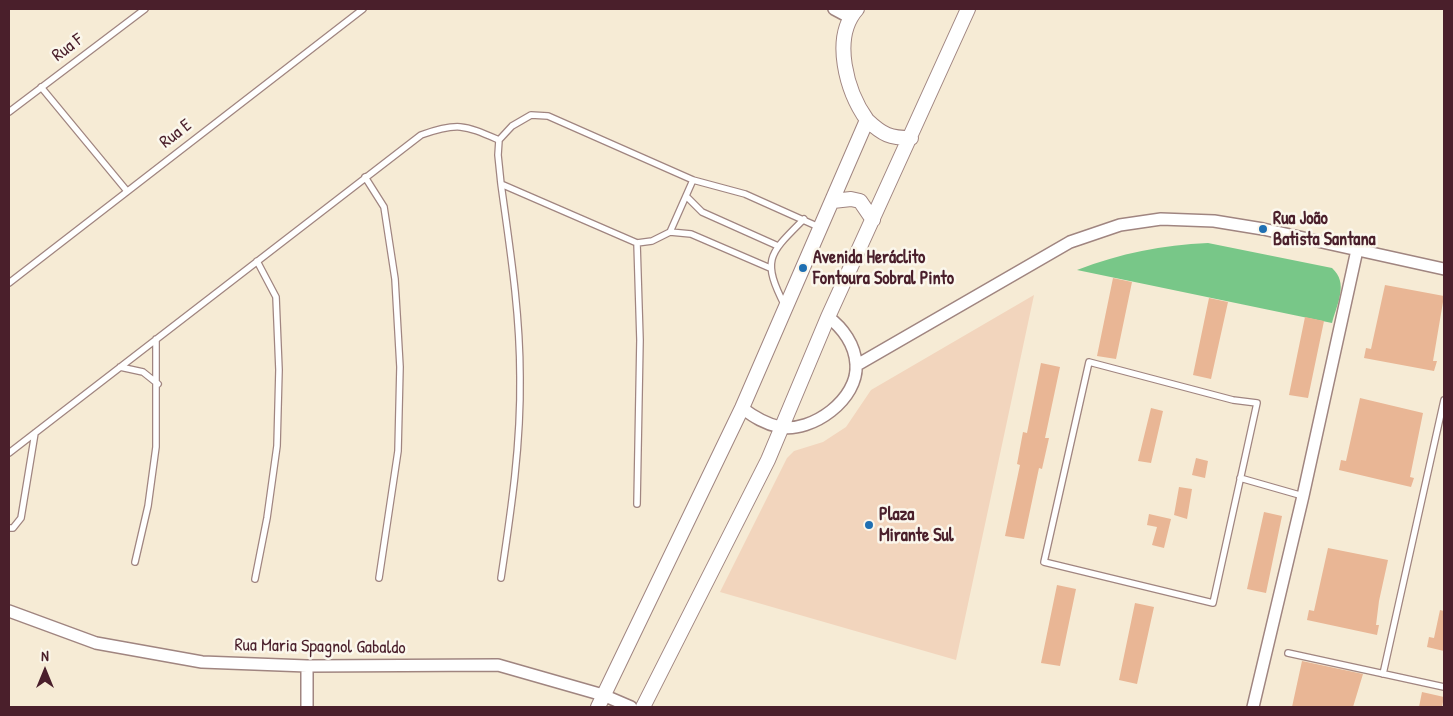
<!DOCTYPE html>
<meta charset="utf-8">
<style>
body{margin:0}
#map{position:relative;width:1453px;height:716px;overflow:hidden;background:#f6ebd5;font-family:"Patrick Hand",sans-serif}
canvas{display:block}
.frame{position:absolute;inset:0;border:10px solid #4a1f2b;pointer-events:none}
.north{position:absolute;left:20px;top:646px;width:50px;height:50px;-webkit-text-stroke:4px #fbf7ec;paint-order:stroke;rotate:0deg;font-size:14px;font-weight:700;line-height:20px;text-align:center;color:#4a1f2b}
.north::after{content:'';display:block;margin:auto;width:18px;height:22px;background:#4a1f2b;clip-path:polygon(50% 0,100% 100%,50% 72%,0 100%)}
</style>
<div id="map">
<canvas width="1453" height="716"></canvas>
<div class="frame"></div>
<div class="north">N</div>
</div>
<script>
const g = document.querySelector('canvas').getContext('2d');
g.lineJoin = 'round';
function paint(path, color) {
  g.fillStyle = color;
  g.fill(path, 'evenodd');
}
function stroke(path, color, width, dash) {
  g.strokeStyle = color;
  g.lineWidth = width;
  g.lineCap = dash ? 'butt' : 'round';
  g.setLineDash(dash || []);
  g.stroke(path);
}
function drawText(font, color, halo, rows, align = 'center') {
  g.font = font + ' "Patrick Hand",sans-serif';
  g.lineWidth = 5;
  g.setLineDash([]);
  g.textBaseline = 'middle';
  g.strokeStyle = halo;
  g.fillStyle = color;
  for (const [text, x, y, turn = 0] of rows) {
    g.save();
    g.translate(x, y);
    g.rotate((+turn || 0) * Math.PI / 180);
    g.textAlign = isNaN(turn) ? turn : align;
    if (halo) g.strokeText(text, 0, 0);
    g.fillText(text, 0, 0);
    g.restore();
  }
}
const built = new Path2D(`
 M 1034,295 L 956,660 L 720,592 L 787,458 L 794,451 L 823,442 L 846,427 L 871,390 Z`);
const green = new Path2D(`
 M 1208,243 L 1332,268 C 1349,283 1337,304 1332,323 L 1077,270 C 1121,253 1162,245 1208,243 Z`);
const building = new Path2D(`
 M 1113,278 L 1132,282 L 1116,359 L 1097,356 Z
 M 1385,285 L 1444,296 L 1433,361 L 1437,361 L 1434,371 L 1364,358 L 1366,348 L 1371,349 Z
 M 1209,298 L 1228,302 L 1211,379 L 1193,375 Z
 M 1305,317 L 1324,321 L 1308,398 L 1289,395 Z
 M 1041,363 L 1060,367 L 1045,438 L 1049,438 L 1042,469 L 1039,468 L 1024,539 L 1005,536 L 1020,465 L 1017,464 L 1023,432 L 1027,433 Z
 M 1360,398 L 1423,413 L 1410,477 L 1414,478 L 1411,487 L 1339,470 L 1341,460 L 1346,461 Z
 M 1151,408 L 1163,411 L 1151,463 L 1138,461 Z
 M 1196,458 L 1208,461 L 1205,478 L 1192,475 Z
 M 1179,487 L 1192,489 L 1187,519 L 1174,515 Z
 M 1264,512 L 1282,516 L 1266,593 L 1247,589 Z
 M 1149,514 L 1171,519 L 1164,548 L 1152,545 L 1157,527 L 1147,525 Z
 M 1328,548 L 1388,560 L 1379,601 L 1376,625 L 1379,625 L 1377,635 L 1307,620 L 1309,610 L 1314,611 Z
 M 1057,585 L 1076,589 L 1060,666 L 1041,663 Z
 M 1135,603 L 1154,607 L 1137,684 L 1119,680 Z
 M 1440,610 L 1444,611 L 1444,651 L 1427,647 L 1429,637 L 1434,638 Z
 M 1302,661 L 1363,674 L 1353,707 L 1292,707 Z
 M 1422,692 L 1444,697 L 1442,707 L 1419,707 Z`);
const service = new Path2D(`
 M 41,87 L 127,191
 M 9,112 L 145,9
 M 365,177 L 384,207 L 395,279 L 400,367 L 398,451 L 379,578
 M 693,180 L 670,232 L 652,241 L 637,243 L 501,184 L 498,155 L 499,140 L 512,126 L 531,115 L 548,116 L 693,180 L 745,194 L 821,228
 M 501,184 C 510,249 520,312 520,377 C 521,445 511,511 501,578
 M 686,196 L 702,212 L 778,246
 M 670,232 L 691,234 L 770,268
 M 637,243 L 640,340 L 637,504
 M 9,283 L 363,9
 M 785,306 C 761,259 769,254 804,219
 M 1089,362 L 1233,400 L 1257,403 L 1213,603 L 1044,562 Z
 M 120,367 L 143,372 L 158,384
 M 9,453 L 421,135 C 458,122 464,125 499,140
 M 1240,478 L 1303,496
 M 9,528 L 13,528 L 21,518 L 35,433
 M 135,562 L 148,506 L 156,447 L 156,339
 M 255,579 L 267,518 L 277,446 L 279,370 L 276,297 L 257,261
 M 1288,653 L 1444,687
 M 1383,674 L 1444,400`);
const minor = new Path2D(`
 M 834,9 L 849,17
 M 857,365 L 1070,242 L 1120,225 L 1161,219 L 1214,221 L 1263,229 L 1444,269
 M 742,408 C 754,417 765,424 780,427 C 812,433 859,399 856,364 C 855,345 843,328 828,317
 M 9,611 L 96,643 L 202,662 L 307,666 L 498,665 L 603,695 L 631,707
 M 307,707 L 307,666
 M 1253,707 L 1303,496 L 1357,250`);
const tertiary = new Path2D(`
 M 867,120 C 883,135 890,138 911,138
 M 833,201 L 851,199 L 860,201 L 873,220
 M 598,707 L 742,408 L 867,120 C 847,92 831,38 857,9
 M 643,707 L 768,460 L 828,317 L 968,9`);
const markers = [
 [1263,229,5,"#1f6fb2"],
 [803,268,5,"#1f6fb2"],
 [869,525,5,"#1f6fb2"]
];
const streetNames = [
 ["Rua F",68,48,-37],
 ["Rua E",176,134,-38],
 ["Rua Maria Spagnol Gabaldo",320,647,1]
];
const poiNames = [
 ["Rua João",1273,219],
 ["Batista Santana",1273,240],
 ["Avenida Heráclito",813,258],
 ["Fontoura Sobral Pinto",813,279],
 ["Plaza",879,515],
 ["Mirante Sul",879,536]
];
paint(built, '#f2d5bd');
paint(green, '#78c788');
paint(building, '#e9b695');
stroke(service, '#a08580', 8);
stroke(minor, '#a08580', 14);
stroke(tertiary, '#a08580', 16);
stroke(service, '#fff', 5.5);
stroke(minor, '#fff', 11);
stroke(tertiary, '#fff', 14);
for (const [x, y, r, color] of markers) {
  const dot = new Path2D();
  dot.arc(x, y, r, 0, 2 * Math.PI);
  g.fillStyle = color;
  g.fill(dot);
  stroke(dot, '#fbf7ec', 2);
}
drawText('18px', '#4a1f2b', '#fbf7ec', streetNames);
drawText('bold 18px', '#4a1f2b', '#fbf7ec', poiNames, 'left');
</script>
